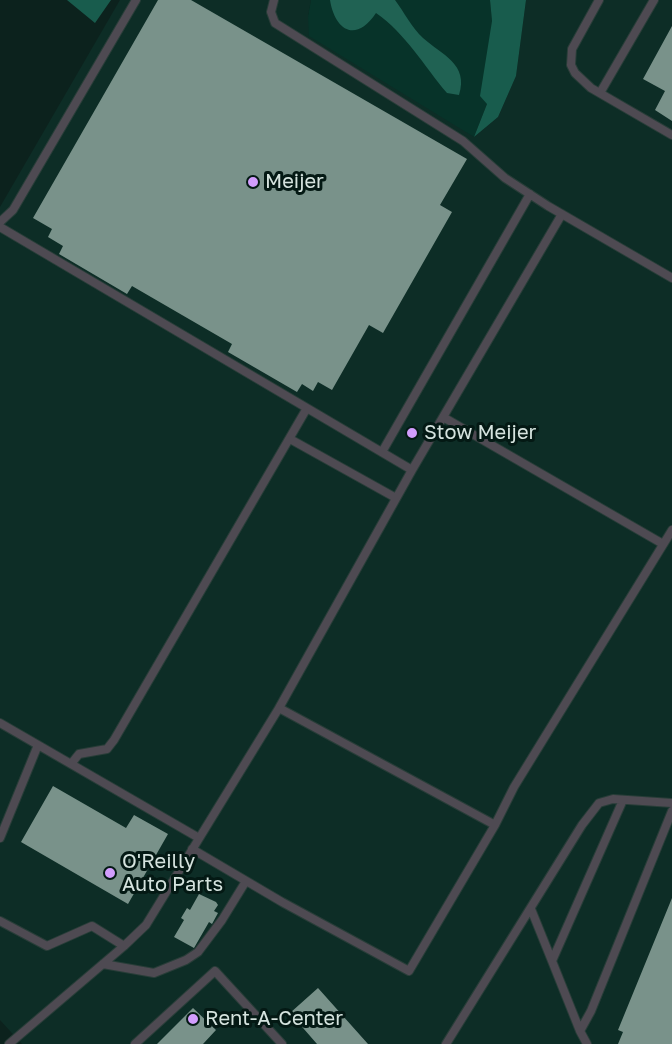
<!DOCTYPE html>
<style>
body{margin:0}
canvas{display:block;background:#0c221d}
</style>
<canvas width="672" height="1044"></canvas>
<script>
const g = document.querySelector('canvas').getContext('2d');
g.lineJoin = 'round';
function paint(path, color) {
  g.fillStyle = color;
  g.fill(path, 'evenodd');
}
function stroke(path, color, width, dash) {
  g.strokeStyle = color;
  g.lineWidth = width;
  g.lineCap = dash ? 'butt' : 'round';
  g.setLineDash(dash || []);
  g.stroke(path);
}
function drawText(font, color, halo, rows, align = 'center') {
  g.font = font + ' "Golos Text",sans-serif';
  g.lineWidth = 6;
  g.setLineDash([]);
  g.textBaseline = 'middle';
  g.strokeStyle = halo;
  g.fillStyle = color;
  for (const [text, x, y, turn = 0] of rows) {
    g.save();
    g.translate(x, y);
    g.rotate((+turn || 0) * Math.PI / 180);
    g.textAlign = isNaN(turn) ? turn : align;
    if (halo) g.strokeText(text, 0, 0);
    g.fillText(text, 0, 0);
    g.restore();
  }
}
const built = new Path2D(`
 M 120,0 L 311,0 L 308,16 L 474,137 L 498,117 L 516,76 L 526,0 L 672,0 L 672,1044 L 22,1044 L 0,1020 L 0,207 Z`);
const green = new Path2D(`
 M 311,0 L 490,0 L 492,21 L 487,104 L 474,137 L 309,36 L 308,16 Z`);
const forest = new Path2D(`
 M 67,0 L 111,0 L 95,23 Z
 M 490,0 L 526,0 L 516,76 L 498,117 L 474,137 L 487,104 L 480,96 L 492,21 Z`);
const water = new Path2D(`
 M 330,0 L 395,0 C 404,12 412,28 423,38 C 442,55 469,64 459,95 L 447,93 C 424,66 406,34 376,13 C 356,43 335,31 330,0 Z`);
const building = new Path2D(`
 M 158,0 L 191,0 L 467,159 L 440,205 L 452,212 L 383,333 L 369,325 L 332,390 L 318,382 L 313,391 L 302,384 L 297,392 L 228,352 L 232,344 L 132,286 L 127,294 L 59,254 L 63,246 L 48,237 L 52,229 L 33,218 Z
 M 672,26 L 672,121 L 655,110 L 665,91 L 643,79 Z
 M 53,786 L 126,828 L 134,815 L 168,834 L 128,904 L 21,842 Z
 M 199,894 L 216,902 L 218,905 L 214,911 L 218,913 L 212,924 L 209,922 L 194,948 L 174,937 L 184,920 L 181,918 L 187,908 L 190,910 Z
 M 672,898 L 672,1044 L 618,1044 L 623,1032 L 618,1030 Z
 M 318,988 L 368,1044 L 317,1044 L 290,1013 Z
 M 193,1008 L 216,1030 L 203,1044 L 157,1044 Z`);
const lane = new Path2D(`
 M 274,0 L 271,12 L 275,23 L 463,141 L 505,178 L 548,206 L 672,278
 M 599,0 L 572,49 L 571,65 L 575,73 L 591,88 L 672,135
 M 600,93 L 654,0
 M 0,222 L 13,210 L 136,0
 M 0,227 L 412,470
 M 443,417 L 663,544
 M 290,439 L 396,498
 M 382,452 L 530,194
 M 279,708 L 495,825 L 514,787 L 672,530
 M 0,723 L 199,838
 M 71,764 L 79,754 L 107,749 L 114,740 L 307,408
 M 0,838 L 38,745
 M 192,849 L 282,902 L 409,971 L 495,825
 M 531,909 L 552,961
 M 0,921 L 47,946 L 92,926 L 124,946
 M 103,964 L 154,973 L 186,960 L 198,952 L 222,920 L 246,881
 M 580,1031 L 552,961 L 623,800
 M 9,1044 L 124,946 L 146,925 L 279,708 L 412,470 L 562,214
 M 135,1044 L 215,971 L 282,1044
 M 446,1044 L 582,825 L 599,803 L 613,799 L 672,803
 M 587,1044 L 580,1031 L 591,1011 L 672,811`);
const markers = [
 [253,182,6,"#d29dfd"],
 [412,433,6,"#d29dfd"],
 [110,873,6,"#d29dfd"],
 [193,1019,6,"#d29dfd"]
];
const poiNames = [
 ["Meijer",265,182],
 ["Stow Meijer",424,433],
 ["O'Reilly",122,862],
 ["Auto Parts",122,885],
 ["Rent-A-Center",205,1019]
];
paint(built, '#0d2d26');
paint(green, '#073329');
paint(forest, '#185c4d');
paint(water, '#206253');
paint(building, '#79928a');
stroke(lane, '#283d38', 10);
stroke(lane, '#4e4a52', 8);
for (const [x, y, r, color] of markers) {
  const dot = new Path2D();
  dot.arc(x, y, r, 0, 2 * Math.PI);
  g.fillStyle = color;
  g.fill(dot);
  stroke(dot, '#041914', 2);
}
drawText('20px', '#d5e3de', '#041914', poiNames, 'left');
</script>
